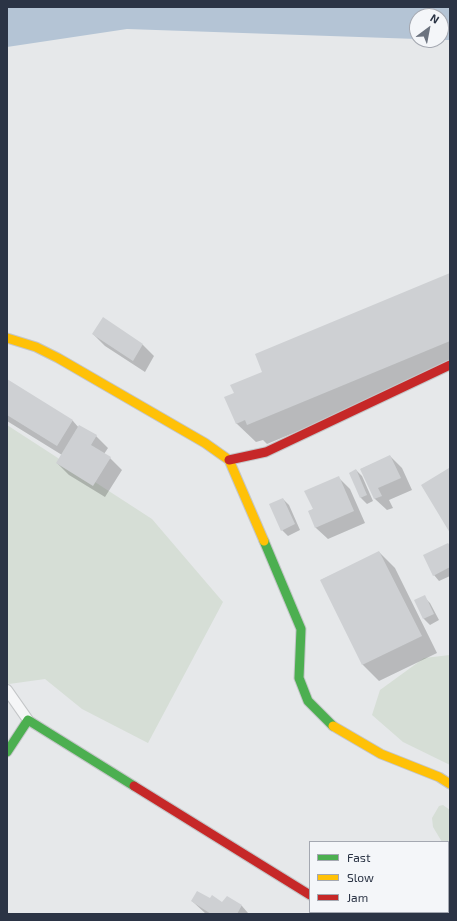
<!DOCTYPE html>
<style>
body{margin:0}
#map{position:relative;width:457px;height:921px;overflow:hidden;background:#e6e8ea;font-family:"Exo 2",sans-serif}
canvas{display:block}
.frame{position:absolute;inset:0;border:8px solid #2b3445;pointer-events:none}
.legend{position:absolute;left:309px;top:841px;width:140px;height:72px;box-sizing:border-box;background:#f4f6f9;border:1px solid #a4a8b1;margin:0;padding:5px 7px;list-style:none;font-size:12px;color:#2b3445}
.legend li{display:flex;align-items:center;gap:8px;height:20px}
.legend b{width:20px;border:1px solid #a4a8b1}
.north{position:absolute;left:409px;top:8px;width:40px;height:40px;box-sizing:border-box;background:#f4f6f9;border:1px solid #a4a8b1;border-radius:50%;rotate:32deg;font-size:11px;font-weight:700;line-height:16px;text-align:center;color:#2b3445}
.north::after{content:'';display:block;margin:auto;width:14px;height:18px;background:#6c737f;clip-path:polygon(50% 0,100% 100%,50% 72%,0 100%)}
</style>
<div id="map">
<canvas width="457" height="921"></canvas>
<div class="frame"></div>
<ul class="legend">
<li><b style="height:5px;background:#4caf50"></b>Fast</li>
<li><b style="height:5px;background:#ffc107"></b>Slow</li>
<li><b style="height:5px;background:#c62828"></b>Jam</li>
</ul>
<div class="north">N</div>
</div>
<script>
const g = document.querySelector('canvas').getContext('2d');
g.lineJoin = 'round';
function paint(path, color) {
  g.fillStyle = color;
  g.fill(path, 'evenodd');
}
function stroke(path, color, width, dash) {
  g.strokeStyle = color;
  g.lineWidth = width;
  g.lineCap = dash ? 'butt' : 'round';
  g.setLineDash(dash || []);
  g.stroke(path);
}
const green = new Path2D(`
 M 7,425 L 152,519 L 223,602 L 148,743 L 82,709 L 45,679 L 9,684 L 7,683 Z
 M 450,655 L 450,765 L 403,742 L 372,715 L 380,690 L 424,658 Z
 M 443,805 L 450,810 L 450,853 L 448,851 L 448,842 L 442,842 L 433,827 L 432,818 L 439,806 Z`);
const water = new Path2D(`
 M 7,7 L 450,7 L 450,40 L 441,40 L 441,16 L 417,16 L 417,39 L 127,29 L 7,47 Z`);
const shadow = new Path2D(`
 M 450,274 L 450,368 L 267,444 L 263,440 L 256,442 L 236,423 L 235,394 L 264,372 Z
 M 103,319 L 143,345 L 154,356 L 145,372 L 105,346 L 93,334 Z
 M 7,380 L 73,421 L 79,428 L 96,436 L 108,448 L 104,454 L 110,458 L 122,470 L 105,497 L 69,475 L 57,463 L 62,455 L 7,421 Z
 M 390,456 L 402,468 L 412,490 L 389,500 L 393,508 L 387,510 L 375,499 L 361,469 Z
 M 356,470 L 362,476 L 373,501 L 367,504 L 361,498 L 350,473 Z
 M 338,477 L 350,489 L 365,523 L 328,539 L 316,528 L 309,511 L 314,509 Z
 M 283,499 L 289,505 L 300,530 L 288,536 L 282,530 Z
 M 448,544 L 450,546 L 450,576 L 439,581 L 434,575 Z
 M 379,552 L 395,568 L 437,653 L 379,681 L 363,665 L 321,580 Z
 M 424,597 L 430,603 L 439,620 L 430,625 L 424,619 L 416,601 Z
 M 227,897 L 242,906 L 248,913 L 251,914 L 206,914 L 192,901 L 210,900 L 223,903 Z`);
const building = new Path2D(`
 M 450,273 L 450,341 L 247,425 L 245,420 L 236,424 L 224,397 L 234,393 L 230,385 L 262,372 L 255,354 Z
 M 103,317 L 143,344 L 133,361 L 92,334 Z
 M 7,379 L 73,420 L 57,446 L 7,415 Z
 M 79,425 L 97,435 L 91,445 L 111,457 L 93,486 L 56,463 Z
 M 390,455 L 401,478 L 378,488 L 382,496 L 374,499 L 360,469 Z
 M 449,468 L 450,470 L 450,533 L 421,485 Z
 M 356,469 L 367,495 L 360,498 L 349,473 Z
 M 339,476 L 354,511 L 315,528 L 308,511 L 313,509 L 304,491 Z
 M 283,498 L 295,524 L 281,531 L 269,504 Z
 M 448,543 L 450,546 L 450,567 L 433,576 L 423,555 Z
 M 379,551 L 422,636 L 362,665 L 320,580 Z
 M 425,595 L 434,614 L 423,619 L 414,600 Z
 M 197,891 L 210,898 L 212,895 L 222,902 L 227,896 L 242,905 L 237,914 L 211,914 L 191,901 Z`);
const lane = new Path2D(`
 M 7,690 L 28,720`);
const street = new Path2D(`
 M 338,912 L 341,914`);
const fast = new Path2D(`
 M 264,541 L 301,629 L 299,678 L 308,701 L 333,726
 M 7,752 L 28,720 L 134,786`);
const slow = new Path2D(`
 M 7,338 L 36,347 L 58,358 L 205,443 L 229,460 L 264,541
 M 333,726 L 381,754 L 439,777 L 450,784`);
const jam = new Path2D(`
 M 229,460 L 266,452 L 450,365
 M 134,786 L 310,895`);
paint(green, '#d6ded6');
paint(water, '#b4c4d5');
paint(shadow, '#0003');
paint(building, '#ced0d3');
stroke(lane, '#c4c6c8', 12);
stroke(street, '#c4c6c8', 22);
stroke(fast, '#c4c6c8', 11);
stroke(slow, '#c4c6c8', 11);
stroke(jam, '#c4c6c8', 11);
stroke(lane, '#f5f6f7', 10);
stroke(street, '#f5f6f7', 20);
stroke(fast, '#4caf50', 9);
stroke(slow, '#ffc107', 9);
stroke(jam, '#c62828', 9);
</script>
